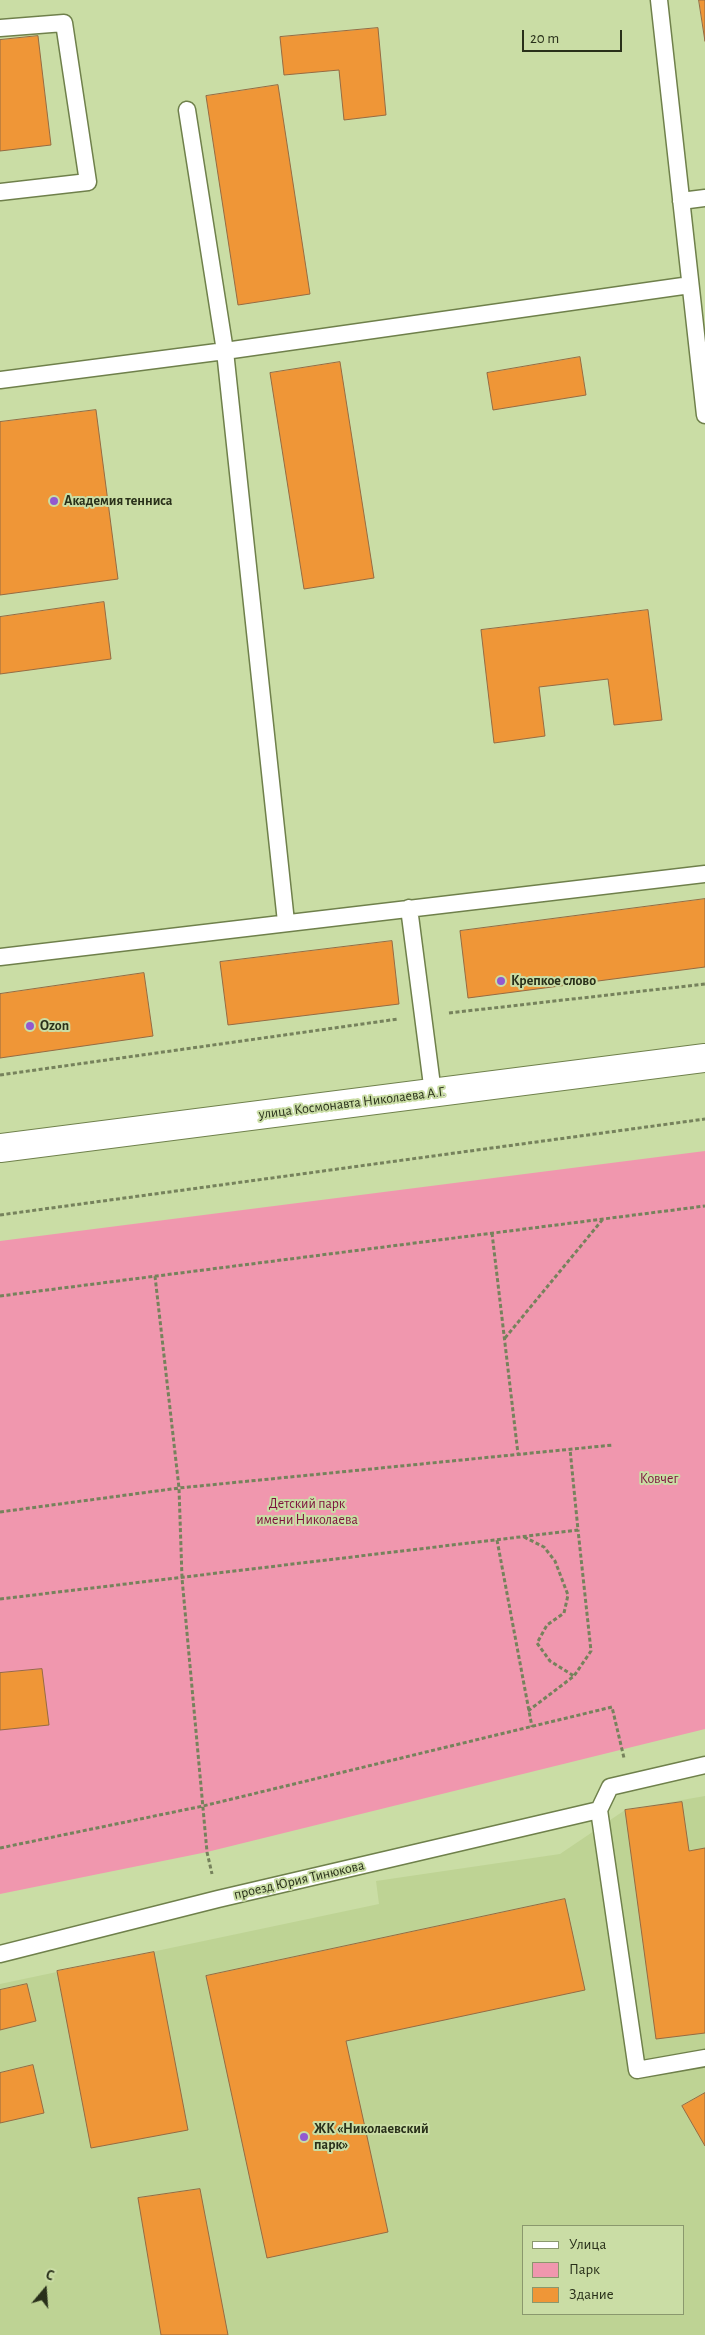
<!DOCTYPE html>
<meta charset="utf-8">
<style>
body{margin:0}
#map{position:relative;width:705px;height:2335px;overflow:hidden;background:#cadda5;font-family:"Alegreya Sans",sans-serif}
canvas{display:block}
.legend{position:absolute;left:522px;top:2225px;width:162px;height:90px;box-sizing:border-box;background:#cadda5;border:1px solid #8a986d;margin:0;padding:6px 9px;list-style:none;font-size:15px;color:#29301a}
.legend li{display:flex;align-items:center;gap:10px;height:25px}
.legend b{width:25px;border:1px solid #8a986d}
.north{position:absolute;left:20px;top:2265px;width:50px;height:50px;-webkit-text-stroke:4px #cadda5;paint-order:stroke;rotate:18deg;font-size:14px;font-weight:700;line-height:20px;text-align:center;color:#29301a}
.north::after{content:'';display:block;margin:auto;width:18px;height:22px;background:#29301a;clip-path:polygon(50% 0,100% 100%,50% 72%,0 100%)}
.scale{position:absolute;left:522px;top:30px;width:100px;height:22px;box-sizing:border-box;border:2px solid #29301a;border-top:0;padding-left:6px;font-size:15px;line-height:18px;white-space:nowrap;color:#29301a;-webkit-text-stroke:4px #cadda5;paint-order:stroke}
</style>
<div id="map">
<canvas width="705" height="2335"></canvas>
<ul class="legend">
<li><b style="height:6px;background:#fff"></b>Улица</li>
<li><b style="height:14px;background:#f097ae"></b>Парк</li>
<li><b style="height:14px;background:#ef9637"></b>Здание</li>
</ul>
<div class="north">С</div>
<div class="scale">20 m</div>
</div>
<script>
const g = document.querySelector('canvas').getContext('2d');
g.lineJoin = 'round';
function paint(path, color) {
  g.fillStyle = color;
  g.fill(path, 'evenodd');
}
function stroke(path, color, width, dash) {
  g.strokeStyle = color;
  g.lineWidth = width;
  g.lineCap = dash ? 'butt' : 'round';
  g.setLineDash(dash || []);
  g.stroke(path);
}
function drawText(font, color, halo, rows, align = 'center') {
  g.font = font + ' "Alegreya Sans",sans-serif';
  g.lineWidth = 4;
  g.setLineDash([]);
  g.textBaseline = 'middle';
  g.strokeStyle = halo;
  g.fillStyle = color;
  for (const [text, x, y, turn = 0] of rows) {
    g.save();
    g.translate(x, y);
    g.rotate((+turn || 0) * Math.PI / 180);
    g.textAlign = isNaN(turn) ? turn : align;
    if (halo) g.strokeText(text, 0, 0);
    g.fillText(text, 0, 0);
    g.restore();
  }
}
const built = new Path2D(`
 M 705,1796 L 705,2335 L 0,2335 L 0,1984 L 379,1904 L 376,1881 L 560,1854 L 625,1810 ZM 524,2226 L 684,2226 L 684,2314 L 524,2314 Z`);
const green = new Path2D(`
 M 705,1151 L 705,1729 L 207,1852 L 0,1894 L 0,1241 Z`);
const building = new Path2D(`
 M 699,0 L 705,0 L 705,41 Z
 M 378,28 L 386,115 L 344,120 L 339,70 L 284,75 L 280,37 Z
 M 38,36 L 51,145 L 0,151 L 0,40 Z
 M 278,85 L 310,294 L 238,305 L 206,96 Z
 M 580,357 L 586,395 L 493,410 L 487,373 Z
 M 340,362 L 374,578 L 304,589 L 270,373 Z
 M 96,410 L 118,579 L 0,595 L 0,422 Z
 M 104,602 L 111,659 L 0,674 L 0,617 Z
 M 648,610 L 662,720 L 614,725 L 608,679 L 539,687 L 545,736 L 494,743 L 481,630 Z
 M 705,899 L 705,967 L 468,998 L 460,931 Z
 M 392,941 L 399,1004 L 228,1025 L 220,962 Z
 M 144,973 L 153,1036 L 0,1058 L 0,994 Z
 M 42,1669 L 49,1725 L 0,1730 L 0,1673 Z
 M 682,1802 L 689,1851 L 705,1848 L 705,2033 L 656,2039 L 625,1810 Z
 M 565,1899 L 585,1990 L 346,2041 L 388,2232 L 267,2258 L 206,1976 Z
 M 154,1952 L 188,2130 L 91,2148 L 57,1971 Z
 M 27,1984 L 36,2021 L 0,2030 L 0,1990 Z
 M 33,2065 L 44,2113 L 0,2123 L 0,2073 Z
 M 705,2093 L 705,2146 L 682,2106 Z
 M 200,2189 L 228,2335 L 161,2335 L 138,2198 Z`);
const path = new Path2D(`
 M 449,1013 L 705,984
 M 0,1075 L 398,1019
 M 0,1215 L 705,1119
 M 492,1233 L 518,1454
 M 155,1276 L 179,1488 L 182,1578 L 207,1852 L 212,1874
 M 0,1296 L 705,1206
 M 505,1338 L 603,1219
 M 0,1512 L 179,1488 L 613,1445
 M 524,1537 L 544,1547 L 555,1561 L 568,1595 L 564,1613 L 547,1625 L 537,1643 L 550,1661 L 574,1676
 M 497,1540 L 532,1727
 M 0,1599 L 578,1530 L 570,1449
 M 528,1711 L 574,1676 L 591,1651 L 578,1530
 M 0,1848 L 203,1806 L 612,1707 L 624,1758`);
const service = new Path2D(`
 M 659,0 L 705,415
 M 0,28 L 64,23 L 88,182 L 0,192
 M 187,110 L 225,351 L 286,922
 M 681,201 L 705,198
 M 0,380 L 225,351 L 690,285
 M 409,908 L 433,1093
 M 0,957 L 705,874
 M 705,1765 L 610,1787 L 599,1810 L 637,2070 L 705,2058
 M 0,1954 L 218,1899 L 599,1810`);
const tertiary = new Path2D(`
 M 0,1148 L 705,1058`);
const markers = [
 [54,501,5,"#9259d1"],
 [501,981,5,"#9259d1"],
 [30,1026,5,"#9259d1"],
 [304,2137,5,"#9259d1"]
];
const poiNames = [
 ["Академия тенниса",64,501],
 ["Крепкое слово",511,981],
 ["Ozon",40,1026],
 ["ЖК «Николаевский",314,2129],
 ["парк»",314,2145]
];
const streetNames = [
 ["улица Космонавта Николаева А.Г.",352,1103,-7],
 ["проезд Юрия Тинюкова",299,1880,-13]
];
const parkNames = [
 ["Ковчег",659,1479],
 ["Детский парк",307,1504],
 ["имени Николаева",307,1520]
];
paint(built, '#bed394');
paint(green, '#f097ae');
paint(building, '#ef9637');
stroke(building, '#956b43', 1);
stroke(service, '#6f804b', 19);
stroke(tertiary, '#6f804b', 30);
stroke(path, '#76825c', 3, [4, 2.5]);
stroke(service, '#fff', 16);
stroke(tertiary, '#fff', 28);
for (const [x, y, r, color] of markers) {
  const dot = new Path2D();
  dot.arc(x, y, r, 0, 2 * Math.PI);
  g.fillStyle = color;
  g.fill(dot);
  stroke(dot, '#cadda5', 2);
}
drawText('bold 14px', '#29301a', '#cadda5', poiNames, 'left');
drawText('14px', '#29301a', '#cadda5', streetNames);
drawText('14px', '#7c103c', '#cadda5', parkNames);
</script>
